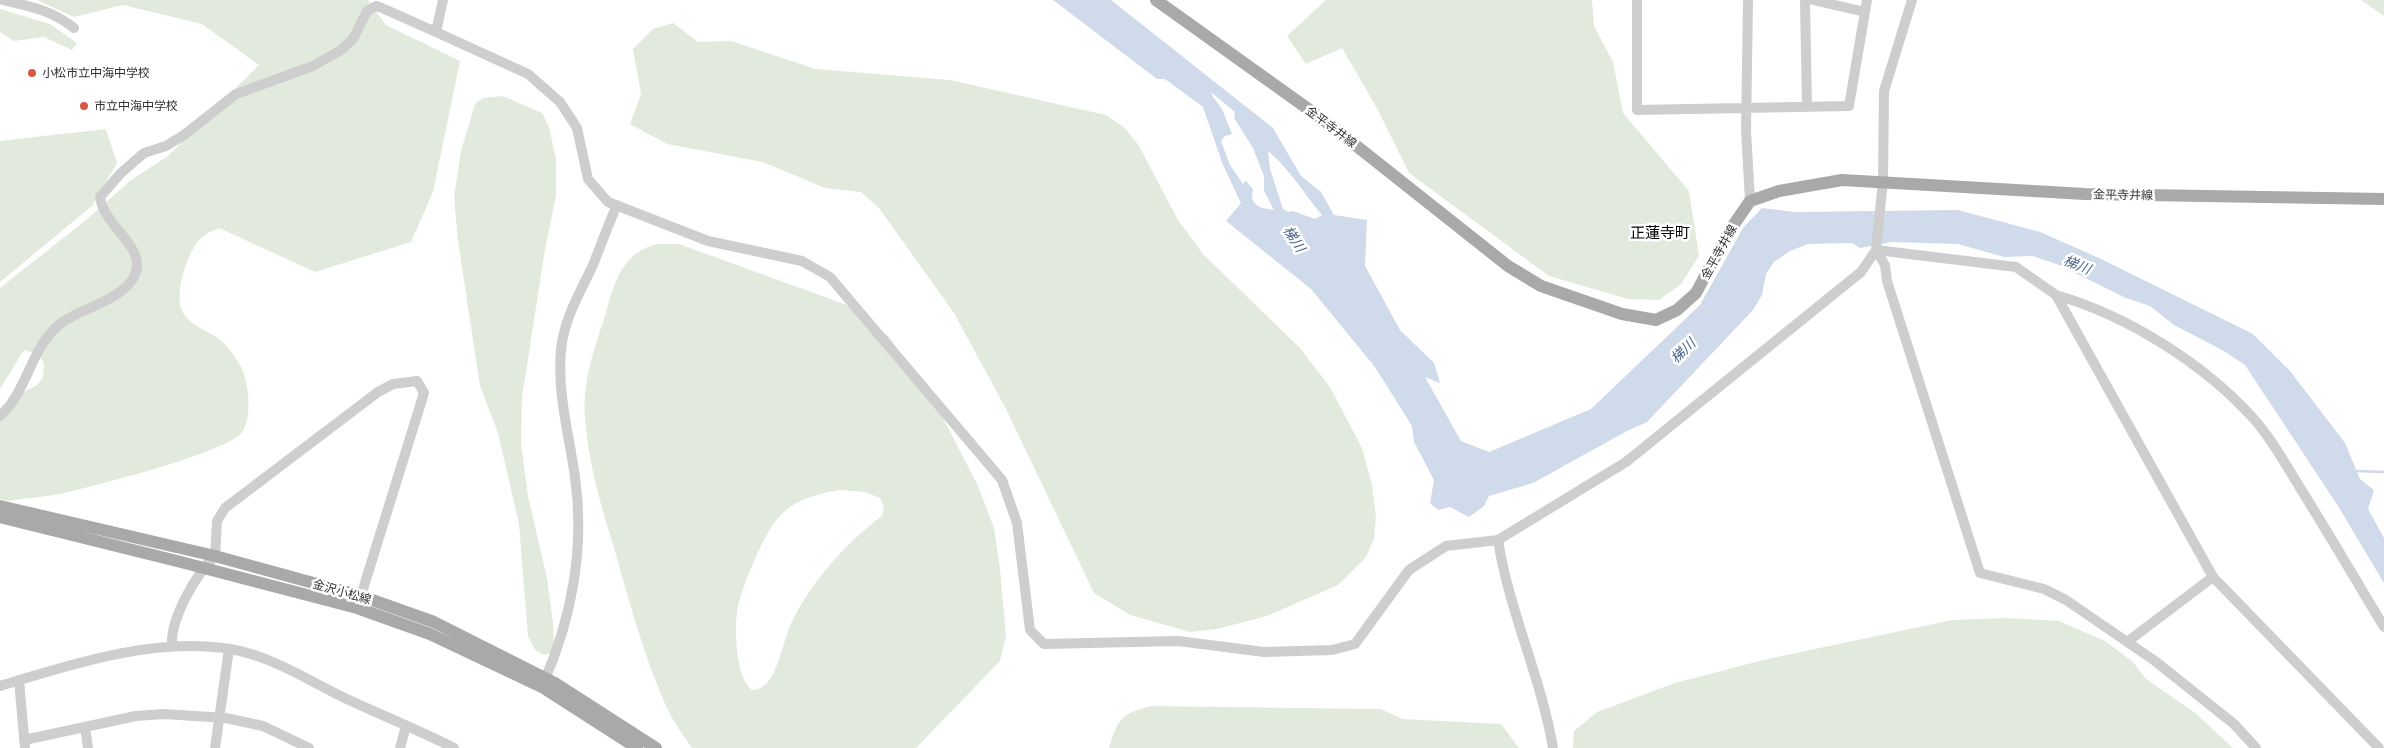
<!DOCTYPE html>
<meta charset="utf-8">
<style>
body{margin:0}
canvas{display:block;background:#fff}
</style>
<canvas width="2384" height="748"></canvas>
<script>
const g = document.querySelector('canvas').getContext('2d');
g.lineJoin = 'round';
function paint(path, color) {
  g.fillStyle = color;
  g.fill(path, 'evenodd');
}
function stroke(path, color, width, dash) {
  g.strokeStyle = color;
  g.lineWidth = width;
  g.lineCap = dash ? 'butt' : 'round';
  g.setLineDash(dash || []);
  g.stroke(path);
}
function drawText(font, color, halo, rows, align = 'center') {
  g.font = font + ' Commissioner,"Noto Sans JP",sans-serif';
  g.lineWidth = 5;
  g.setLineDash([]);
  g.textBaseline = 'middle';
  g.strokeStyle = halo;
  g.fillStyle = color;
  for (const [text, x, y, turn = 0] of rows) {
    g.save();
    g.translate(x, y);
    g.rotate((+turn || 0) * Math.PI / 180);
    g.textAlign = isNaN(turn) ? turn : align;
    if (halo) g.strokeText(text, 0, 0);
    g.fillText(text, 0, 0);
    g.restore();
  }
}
const green = new Path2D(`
 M 37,0 L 368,0 L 386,25 L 460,61 L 433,192 L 411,242 L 315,272 L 219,228 C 213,231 204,234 200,239 C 187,252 174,295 182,311 C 190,326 205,329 218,338 C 227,345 236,357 241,367 C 249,383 252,416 243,431 C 228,453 96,485 65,493 C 46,497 27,498 8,501 L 0,499 L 0,413 L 15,397 L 37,385 L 43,378 L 44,363 L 38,354 L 24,350 L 0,389 L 0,288 L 86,220 L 131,180 L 168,156 L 259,65 L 202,24 L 123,5 L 74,17 Z
 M 1326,0 L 1592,0 L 1594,26 L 1613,62 L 1623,113 L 1689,191 L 1699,256 L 1681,284 L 1659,300 L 1628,299 L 1549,276 L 1409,173 L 1378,110 L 1342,48 L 1306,64 L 1287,36 Z
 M 2361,0 L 2384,0 L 2384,16 Z
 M 0,9 L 50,24 L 77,43 L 72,50 L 44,37 L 14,41 L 0,32 Z
 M 673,23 L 698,42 L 731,41 L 816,69 L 950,80 L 1106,115 L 1125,128 L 1139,146 L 1178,220 L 1203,254 L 1300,348 L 1330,387 L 1362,448 L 1372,485 L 1376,518 L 1374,538 L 1366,557 L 1338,585 L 1267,616 L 1217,629 L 1190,632 L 1130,615 L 1094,593 L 1006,409 L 954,313 L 879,208 L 861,192 L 825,188 L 763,162 L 667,144 L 630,124 L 641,94 L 633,49 L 653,29 Z
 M 503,96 L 542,113 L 549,127 L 556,160 L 556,196 L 545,249 L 522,398 L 521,443 L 528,496 L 547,578 L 553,623 L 554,642 L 551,653 L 544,655 L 535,650 L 528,636 L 519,524 L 498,433 L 480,386 L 458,241 L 454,197 L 461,151 L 475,104 L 483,98 Z
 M 106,129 L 117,163 L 92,206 L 0,282 L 0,141 Z
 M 657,244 L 679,244 L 855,308 L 889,337 L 942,416 L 978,486 L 994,528 L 1000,569 L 1006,636 L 1000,661 L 916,748 L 692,748 C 684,736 674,723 668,710 C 645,661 629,600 614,548 C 601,505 587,460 585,415 C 582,380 596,345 606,312 C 615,281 622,253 657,244 ZM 839,490 L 865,492 L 880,498 L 884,507 L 882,516 C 845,543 807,587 789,628 C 782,645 775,692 752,690 C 735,677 734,626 738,606 C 744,583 763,535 778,518 C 795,499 815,495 839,490 Z
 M 2006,618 L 2059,621 L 2105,641 L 2133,662 L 2146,679 L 2194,712 L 2233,748 L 1573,748 L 1574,731 L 1597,712 L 1675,683 L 1763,660 L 1952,620 Z
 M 1152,706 L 1381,709 L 1402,719 L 1501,724 L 1519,748 L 1109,748 C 1118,719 1121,713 1152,706 Z`);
const water = new Path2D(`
 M 1053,0 L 1111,0 L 1273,128 L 1301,176 L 1321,192 L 1334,215 L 1367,220 L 1365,266 L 1400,330 L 1434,363 L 1440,383 L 1425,377 L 1461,441 L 1489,452 L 1591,409 L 1700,305 L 1743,228 L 1762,208 L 1795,212 L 1958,210 L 2040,232 L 2099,258 L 2253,334 L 2290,371 L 2345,443 L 2360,479 L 2374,490 L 2368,509 L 2384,538 L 2384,583 L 2338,506 L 2245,365 L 2224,351 L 2174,325 L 2150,306 L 2126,298 L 2059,265 L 2033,256 L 2004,257 L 1958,244 L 1891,242 L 1860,248 L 1852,243 L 1808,244 L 1790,251 L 1774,262 L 1766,274 L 1762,295 L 1753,310 L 1647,422 L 1627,431 L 1533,483 L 1489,496 L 1484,506 L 1469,517 L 1450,507 L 1438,510 L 1430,503 L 1434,480 L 1414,442 L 1412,426 L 1375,367 L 1311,289 L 1226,221 L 1241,203 L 1223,165 L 1203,107 L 1165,79 L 1157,79 ZM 1211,92 L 1235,112 L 1234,118 L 1253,148 L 1264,176 L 1264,191 L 1274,210 C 1260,208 1249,206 1253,189 L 1246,181 L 1243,184 L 1230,165 L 1221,141 L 1225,136 L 1232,134 L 1222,109 L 1213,97 ZM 1268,151 C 1289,168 1304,194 1322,215 L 1315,219 L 1293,211 L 1288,212 L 1283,209 L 1270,169 Z`);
const stream = new Path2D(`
 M 2356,471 L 2384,472`);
const minor = new Path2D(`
 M 3,0 C 32,7 51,10 74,28
 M 443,0 L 436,32 L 528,74 L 560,102 L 577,128 L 588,179 L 608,202 L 708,241 L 802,261 L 830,277 L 1002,480 L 1017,523 L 1030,630 L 1044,644 L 1178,641 L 1264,652 L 1332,650 L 1355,644 L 1409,570 L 1446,546 L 1498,540
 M 1637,0 L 1637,110 L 1849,106 L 1867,0
 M 1748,0 L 1746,130 L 1750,201
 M 1805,0 L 1807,107
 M 1813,0 L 1865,12
 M 1912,0 L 1884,91 L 1883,181 L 1876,250 L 1885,265 L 1887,281 L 1980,573 L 2044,589 L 2066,600 L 2155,661 L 2234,724 L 2256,748
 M 2056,295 C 2128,316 2203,363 2253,418 C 2272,439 2287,467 2302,491 C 2330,536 2357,582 2384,627
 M 0,416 C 28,391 30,348 60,324 C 79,308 135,298 137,266 C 138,242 103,223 100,197 L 121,173 L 144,153 L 166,146 L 184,135 L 236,94 L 313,66 L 341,50 L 353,39 L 367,11 L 376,6 L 382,8 L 436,32
 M 2127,642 L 2213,577
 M 172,646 C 170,619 196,574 215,556 L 217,521 L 225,508 L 378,392 L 393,384 L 417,381 L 424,393 L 359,602
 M 19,680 L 25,748
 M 543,684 C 572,619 585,547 575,477 C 569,434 557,393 561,350 C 564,318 580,293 593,265 C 601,245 608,225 617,205
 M 0,686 C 72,664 154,637 230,649 C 273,656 312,683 351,701 C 386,717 421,731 454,748
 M 85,727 L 88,748
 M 24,740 L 136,716 L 164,714 L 226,718 L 263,726 L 309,748
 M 215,748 L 229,649
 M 400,748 L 406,726
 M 1553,748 C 1541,677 1509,611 1498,540 L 1626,462 L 1861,272 L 1876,250 L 2016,267 L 2056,295 L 2213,577 L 2379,748`);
const major = new Path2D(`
 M 1156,0 L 1325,121 L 1508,266 L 1541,286 L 1622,314 L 1656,320 L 1677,310 L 1696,293 L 1728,233 L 1750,201 L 1779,191 L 1842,180 L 2085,194 L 2384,199
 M 0,506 L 215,556 L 361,596 L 434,622 L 555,683 L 656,748
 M 0,517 L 177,561 L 357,608 L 430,634 L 542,687 L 637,748`);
const markers = [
 [32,73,5,"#d65946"],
 [84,106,5,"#d65946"]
];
const poiNames = [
 ["小松市立中海中学校",42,73],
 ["市立中海中学校",94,106]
];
const streetNames = [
 ["金平寺井線",1331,127,37],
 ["金平寺井線",2123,195,1],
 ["金平寺井線",1719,252,-61],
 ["金沢小松線",342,592,16]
];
const waterNames = [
 ["梯川",1294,239,57],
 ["梯川",2077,265,22],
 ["梯川",1683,351,-44]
];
const quarterNames = [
 ["正蓮寺町",1660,233]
];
paint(green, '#e2eade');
paint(water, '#cfdaea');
stroke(stream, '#cfdaea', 2.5);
stroke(minor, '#cecece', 10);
stroke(major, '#a9a9a9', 12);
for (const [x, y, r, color] of markers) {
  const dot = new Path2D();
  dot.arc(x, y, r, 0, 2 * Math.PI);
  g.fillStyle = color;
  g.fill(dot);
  stroke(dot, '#fff', 2);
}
drawText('12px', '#313131', '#fff', poiNames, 'left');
drawText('12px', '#313131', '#fff', streetNames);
drawText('italic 14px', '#46628d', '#fff', waterNames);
drawText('15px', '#000', '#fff', quarterNames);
</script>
